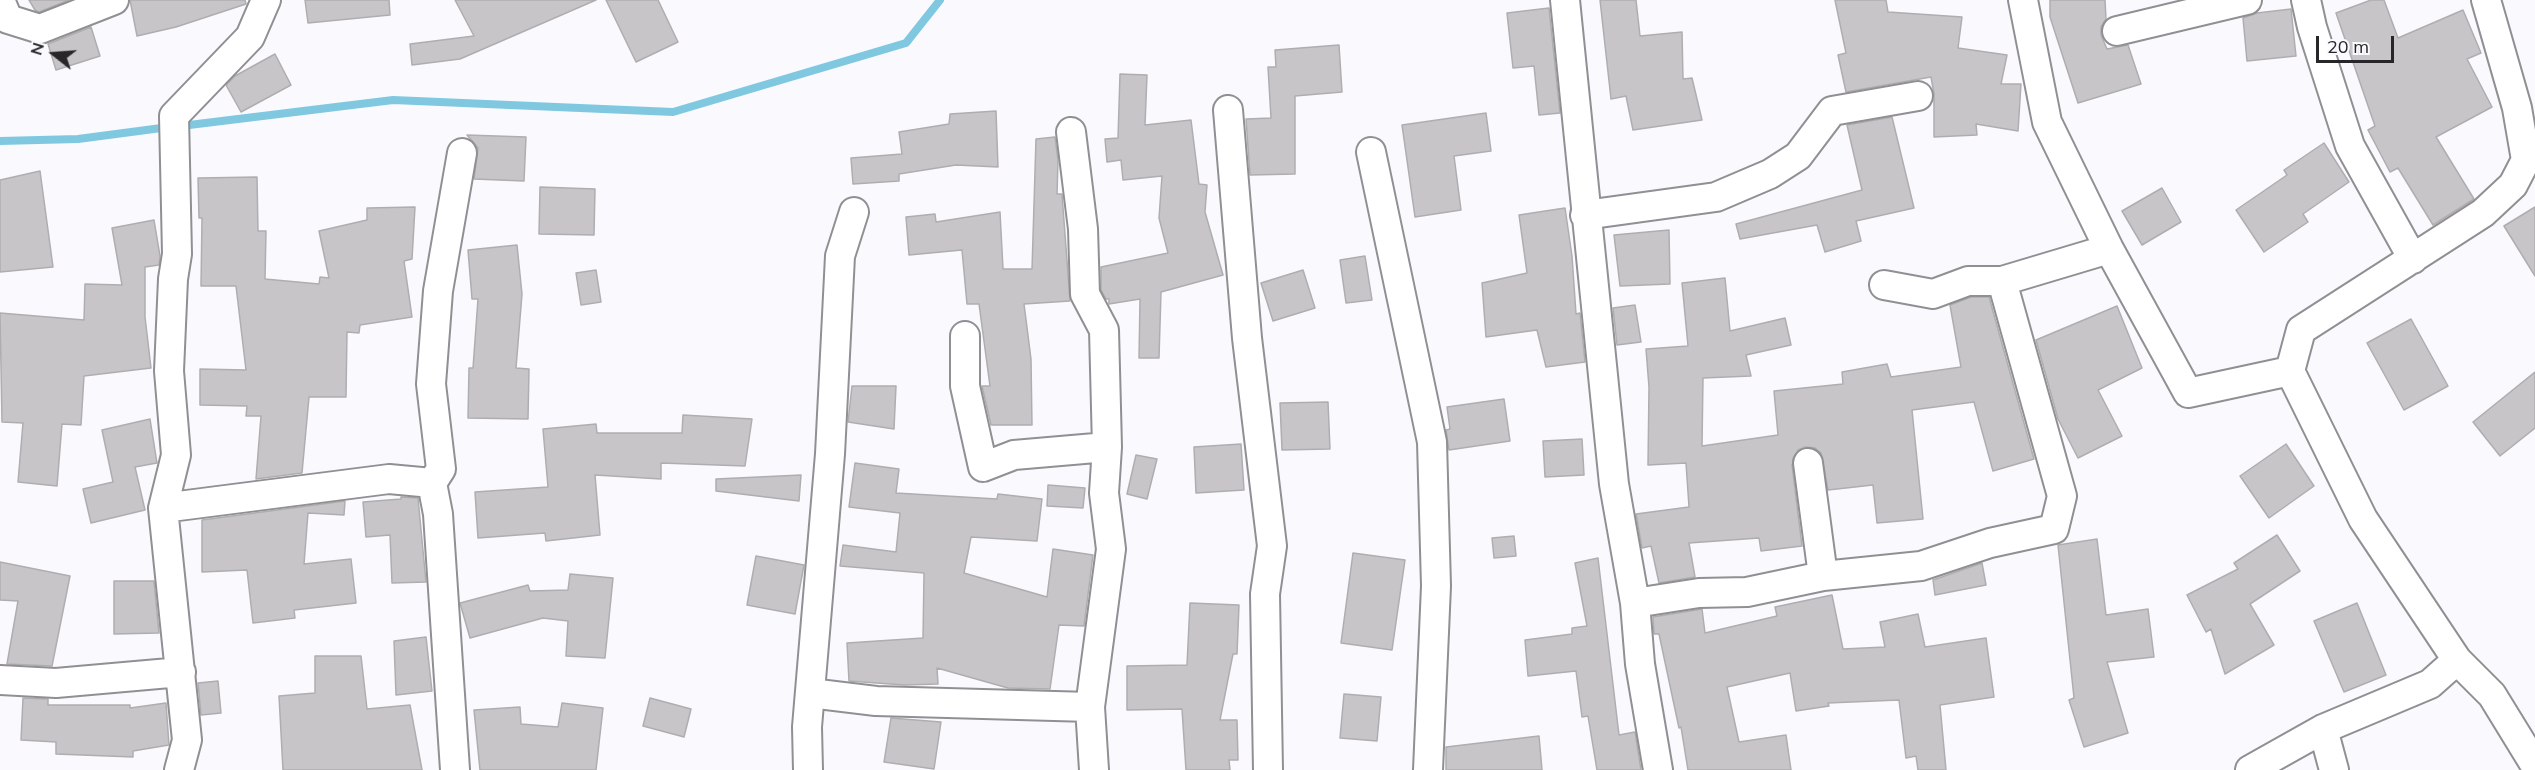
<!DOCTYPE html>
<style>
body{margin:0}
#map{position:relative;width:2535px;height:770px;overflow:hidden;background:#fafafe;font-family:Mulish,sans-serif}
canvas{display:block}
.north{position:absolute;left:24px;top:24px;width:60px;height:60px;-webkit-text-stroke:4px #fafafe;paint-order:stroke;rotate:287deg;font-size:16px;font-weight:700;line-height:24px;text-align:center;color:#272628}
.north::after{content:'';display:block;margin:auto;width:21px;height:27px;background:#272628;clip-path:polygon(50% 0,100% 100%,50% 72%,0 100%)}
.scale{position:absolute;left:2316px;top:36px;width:78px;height:27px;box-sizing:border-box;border:3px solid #272628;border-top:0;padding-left:8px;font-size:18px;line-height:21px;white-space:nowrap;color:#272628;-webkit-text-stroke:4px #fafafe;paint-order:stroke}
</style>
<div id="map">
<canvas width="2535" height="770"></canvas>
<div class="north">N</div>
<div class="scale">20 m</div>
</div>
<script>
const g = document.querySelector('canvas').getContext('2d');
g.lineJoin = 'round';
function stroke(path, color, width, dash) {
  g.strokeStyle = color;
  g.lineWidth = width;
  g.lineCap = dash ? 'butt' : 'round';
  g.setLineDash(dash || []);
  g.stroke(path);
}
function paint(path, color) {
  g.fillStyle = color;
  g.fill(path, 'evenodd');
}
const stream = new Path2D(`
 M 181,126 L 393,100 L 673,112 L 906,43 L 940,0
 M 0,141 L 78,139 L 169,127`);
const building = new Path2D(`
 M 29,0 L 69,0 L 39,12 L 35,10 Z
 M 130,0 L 245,0 L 246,4 L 176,27 L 137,36 Z
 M 305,0 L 389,0 L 390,15 L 308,23 Z
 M 455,0 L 596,0 L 460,59 L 412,65 L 410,44 L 474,36 Z
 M 606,0 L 658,0 L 678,42 L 636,62 Z
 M 1600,0 L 1636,0 L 1640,36 L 1682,32 L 1683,79 L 1692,78 L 1702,120 L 1633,130 L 1626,96 L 1611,99 Z
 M 1835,0 L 1886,0 L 1888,12 L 1962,17 L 1958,48 L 2007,55 L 2001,84 L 2021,84 L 2018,131 L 1976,124 L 1977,135 L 1934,137 L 1934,94 L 1931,77 L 1846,92 L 1838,55 L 1846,53 Z
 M 2050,0 L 2105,0 L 2106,19 L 2101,27 L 2101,35 L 2107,49 L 2128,45 L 2141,84 L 2078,103 L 2050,17 Z
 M 2371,0 L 2384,0 L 2398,38 L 2463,10 L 2481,53 L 2467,59 L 2492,107 L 2436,137 L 2474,199 L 2433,225 L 2398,168 L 2390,172 L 2368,130 L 2375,126 L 2336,13 Z
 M 1549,8 L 1560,113 L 1539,115 L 1534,66 L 1513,68 L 1507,13 Z
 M 2291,9 L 2296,56 L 2247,61 L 2243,18 L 2257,13 Z
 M 91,27 L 100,56 L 56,70 L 48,44 Z
 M 1339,45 L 1342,92 L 1295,96 L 1295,174 L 1250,175 L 1246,119 L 1271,118 L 1268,67 L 1276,67 L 1275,50 Z
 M 275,54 L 291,85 L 241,112 L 226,85 L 235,76 Z
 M 1120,74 L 1147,75 L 1145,125 L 1191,120 L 1199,184 L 1207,185 L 1205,212 L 1223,275 L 1161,292 L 1159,358 L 1139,358 L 1140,299 L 1109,304 L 1109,299 L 1106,299 L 1101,290 L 1101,267 L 1168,253 L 1159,218 L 1162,176 L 1123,180 L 1121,160 L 1107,162 L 1105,139 L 1118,138 Z
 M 996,111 L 998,167 L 956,165 L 899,174 L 899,181 L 853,184 L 851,158 L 902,154 L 899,132 L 949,124 L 950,114 Z
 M 1486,113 L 1491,151 L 1454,156 L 1461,210 L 1415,217 L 1402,125 Z
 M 1892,117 L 1914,208 L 1856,221 L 1861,241 L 1825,252 L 1817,225 L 1740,239 L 1736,224 L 1862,190 L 1847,125 Z
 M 467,135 L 526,137 L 524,181 L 474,179 L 478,148 Z
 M 1055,137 L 1058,160 L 1057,194 L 1062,194 L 1070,301 L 1024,304 L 1031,359 L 1032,425 L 991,425 L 982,386 L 990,386 L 979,304 L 967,304 L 962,250 L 909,255 L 906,217 L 935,214 L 936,222 L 1000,212 L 1003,269 L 1032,269 L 1036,139 Z
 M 2324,143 L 2349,182 L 2303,214 L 2308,222 L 2264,252 L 2236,210 L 2287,175 L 2284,170 Z
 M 40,171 L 53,267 L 0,272 L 0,180 Z
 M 257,177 L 258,231 L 266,231 L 265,279 L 319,284 L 320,277 L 329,278 L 319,231 L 367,220 L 367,208 L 415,207 L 412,259 L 404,261 L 412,317 L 360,325 L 359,333 L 347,332 L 346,397 L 309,397 L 302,473 L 256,479 L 261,416 L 246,416 L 247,406 L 200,405 L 200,369 L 246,370 L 236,286 L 201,286 L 202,218 L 199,218 L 198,178 Z
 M 540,187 L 595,189 L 594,235 L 539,234 Z
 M 2162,188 L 2181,222 L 2142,245 L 2122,211 Z
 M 2535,207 L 2535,276 L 2504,226 Z
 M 1565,208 L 1572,256 L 1576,314 L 1580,313 L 1585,362 L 1546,367 L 1537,330 L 1486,337 L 1482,283 L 1527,273 L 1519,215 Z
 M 154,220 L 160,256 L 159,265 L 145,267 L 145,317 L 151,368 L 84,376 L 81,425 L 62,424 L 57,486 L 18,482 L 23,423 L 2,422 L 0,313 L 84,320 L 85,284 L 122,285 L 112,228 Z
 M 1669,230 L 1670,284 L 1620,286 L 1614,235 Z
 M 517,245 L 522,294 L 516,368 L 529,369 L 528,419 L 468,418 L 469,368 L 473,368 L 478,299 L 472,299 L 468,250 Z
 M 1365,256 L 1372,300 L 1346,303 L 1340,260 Z
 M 596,270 L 601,302 L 581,305 L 576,273 Z
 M 1303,270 L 1315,308 L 1273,321 L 1261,283 Z
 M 1725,278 L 1730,331 L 1785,318 L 1791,345 L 1746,355 L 1751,376 L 1703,378 L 1702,446 L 1778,435 L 1774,391 L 1843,384 L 1842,372 L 1887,364 L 1891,377 L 1961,367 L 1950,305 L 1971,297 L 1989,297 L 2034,459 L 1993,471 L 1974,402 L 1912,410 L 1923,519 L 1877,523 L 1873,485 L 1828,490 L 1821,453 L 1815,448 L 1805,447 L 1798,450 L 1792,465 L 1802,546 L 1761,551 L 1759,538 L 1689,543 L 1695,577 L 1659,583 L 1651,546 L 1642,548 L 1636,514 L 1689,507 L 1686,463 L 1648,465 L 1649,387 L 1646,349 L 1688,346 L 1682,283 Z
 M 1635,305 L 1641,342 L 1617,345 L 1613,308 Z
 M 2117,306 L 2142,368 L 2098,390 L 2122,436 L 2078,458 L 2058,419 L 2036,340 Z
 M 2411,319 L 2448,386 L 2404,410 L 2367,343 Z
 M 2535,372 L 2535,428 L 2500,456 L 2473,422 Z
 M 852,386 L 896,386 L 894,429 L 848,422 Z
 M 1504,399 L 1510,441 L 1449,450 L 1446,430 L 1450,429 L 1447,407 Z
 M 1328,402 L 1330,449 L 1282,450 L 1280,403 Z
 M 683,415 L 752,419 L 745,466 L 661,463 L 661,479 L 595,475 L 600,535 L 546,541 L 545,533 L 478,538 L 475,492 L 548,487 L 543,429 L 596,424 L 597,433 L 682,433 Z
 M 150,419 L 157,463 L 135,467 L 145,510 L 91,523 L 83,489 L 113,482 L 102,430 Z
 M 1582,439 L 1584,475 L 1545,477 L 1543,441 Z
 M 1241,444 L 1244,490 L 1196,493 L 1194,447 Z
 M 2286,444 L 2314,486 L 2269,518 L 2240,476 Z
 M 1136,455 L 1157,459 L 1147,499 L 1127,494 Z
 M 855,463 L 899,469 L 896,493 L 997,499 L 998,494 L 1042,499 L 1037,541 L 971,537 L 964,573 L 1047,597 L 1053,549 L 1093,555 L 1084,626 L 1059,625 L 1050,689 L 1008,688 L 937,668 L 938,684 L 904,685 L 849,681 L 847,643 L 923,638 L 924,573 L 840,566 L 843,545 L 896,552 L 900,513 L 849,507 Z
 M 801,475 L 799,501 L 716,491 L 716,479 Z
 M 1048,485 L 1085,488 L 1083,508 L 1047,506 Z
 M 401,497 L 418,498 L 426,582 L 392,583 L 390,535 L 366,537 L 363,502 L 401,499 Z
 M 345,501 L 344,515 L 308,513 L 304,564 L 351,559 L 356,603 L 294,610 L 295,618 L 253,623 L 247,570 L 202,572 L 202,520 Z
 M 2277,535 L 2300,571 L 2250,604 L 2274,645 L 2225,674 L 2211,629 L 2206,632 L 2187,595 L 2238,569 L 2234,563 Z
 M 1514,536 L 1516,556 L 1494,558 L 1492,538 Z
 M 2097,539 L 2106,615 L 2148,609 L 2154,657 L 2107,662 L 2128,733 L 2084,747 L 2069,700 L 2074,698 L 2058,545 Z
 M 1353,553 L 1405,560 L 1392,650 L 1341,643 Z
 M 756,556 L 804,565 L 795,614 L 747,605 Z
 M 1598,558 L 1619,735 L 1635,732 L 1641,770 L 1597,770 L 1588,716 L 1582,717 L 1576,671 L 1528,676 L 1525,640 L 1572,634 L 1572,628 L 1587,626 L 1575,563 Z
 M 0,562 L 70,576 L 52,666 L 7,664 L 18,601 L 0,600 Z
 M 1982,563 L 1986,585 L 1935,595 L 1933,580 Z
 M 570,574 L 613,578 L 605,658 L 566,656 L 568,621 L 543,618 L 470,638 L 460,603 L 528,585 L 530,591 L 568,590 Z
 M 114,581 L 154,581 L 159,633 L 114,634 Z
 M 1832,595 L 1843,649 L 1885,647 L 1880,622 L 1918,614 L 1925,647 L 1986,638 L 1994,697 L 1940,705 L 1946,770 L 1918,770 L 1916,756 L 1906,758 L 1899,700 L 1828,703 L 1829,706 L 1796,711 L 1790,673 L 1727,687 L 1739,742 L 1786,735 L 1791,770 L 1688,770 L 1681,727 L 1679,728 L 1659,634 L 1654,634 L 1653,617 L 1702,609 L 1705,633 L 1777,616 L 1775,607 Z
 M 1190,603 L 1239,605 L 1237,654 L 1233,654 L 1220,720 L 1237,720 L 1238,760 L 1229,760 L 1230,770 L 1186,770 L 1182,709 L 1127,710 L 1127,666 L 1187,665 Z
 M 2357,603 L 2386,675 L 2344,692 L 2314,621 Z
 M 426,637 L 432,691 L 396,695 L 394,641 Z
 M 315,656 L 361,656 L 367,709 L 410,705 L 422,770 L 283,770 L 279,696 L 315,693 Z
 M 218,681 L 221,713 L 201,715 L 198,683 Z
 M 1344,694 L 1381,697 L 1377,741 L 1340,738 Z
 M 23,698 L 48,699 L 48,705 L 130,705 L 130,708 L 166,703 L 169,745 L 133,751 L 133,757 L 56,754 L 56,742 L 21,740 Z
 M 650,698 L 691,709 L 684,737 L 643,726 Z
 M 562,703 L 603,708 L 596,770 L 480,770 L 474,710 L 520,707 L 521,724 L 558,727 Z
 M 891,718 L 941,722 L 934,769 L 884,762 Z
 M 1539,736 L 1542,770 L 1446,770 L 1446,747 Z`);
const street = new Path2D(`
 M 0,0 L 8,19 L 40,29 L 114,0
 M 1565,0 L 1614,484 L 1635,603 L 1640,664 L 1658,770
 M 2023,0 L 2047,122 L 2109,249 L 2188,393 L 2290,371
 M 2306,0 L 2312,27 L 2350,146 L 2413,259
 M 2486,0 L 2517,108 L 2526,160 L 2513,185 L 2483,213 L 2301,330 L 2290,371 L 2363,519 L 2457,660 L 2492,695 L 2535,765
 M 2117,31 L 2247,0
 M 1228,110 L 1247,338 L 1272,546 L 1265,594 L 1268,770
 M 1071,132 L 1083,229 L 1085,294 L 1104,330 L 1107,447 L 1104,493 L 1111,549 L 1090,707 L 1094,770
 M 1371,152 L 1432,442 L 1436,586 L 1428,770
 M 1585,215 L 1716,197 L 1770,174 L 1798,156 L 1832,111 L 1918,96
 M 1884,285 L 1933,294 L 1968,281 L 2002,281
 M 965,336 L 965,386 L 983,467 L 1014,455 L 1107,447
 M 1808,463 L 1823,576
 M 163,508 L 389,479 L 432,483
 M 1635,603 L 1699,593 L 1747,592 L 1823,576 L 1921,566 L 1990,543 L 2054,529 L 2062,496 L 2002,281 L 2109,249
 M 0,680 L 56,683 L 181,672
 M 810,693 L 876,701 L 1090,707
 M 2323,729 L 2334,770
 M 179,770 L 187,740 L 163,508 L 176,455 L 169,371 L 173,279 L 177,254 L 174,116 L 250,37 L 266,0
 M 455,770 L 438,514 L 432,483 L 441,469 L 431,384 L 438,291 L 462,153
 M 808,770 L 807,727 L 830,454 L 840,256 L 854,212
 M 2250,770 L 2323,729 L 2430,684 L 2457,660`);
stroke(stream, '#7fc8e0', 8);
paint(building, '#c8c5c8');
stroke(building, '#b0adb0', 1.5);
stroke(street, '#909094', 32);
stroke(street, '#fff', 28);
</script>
